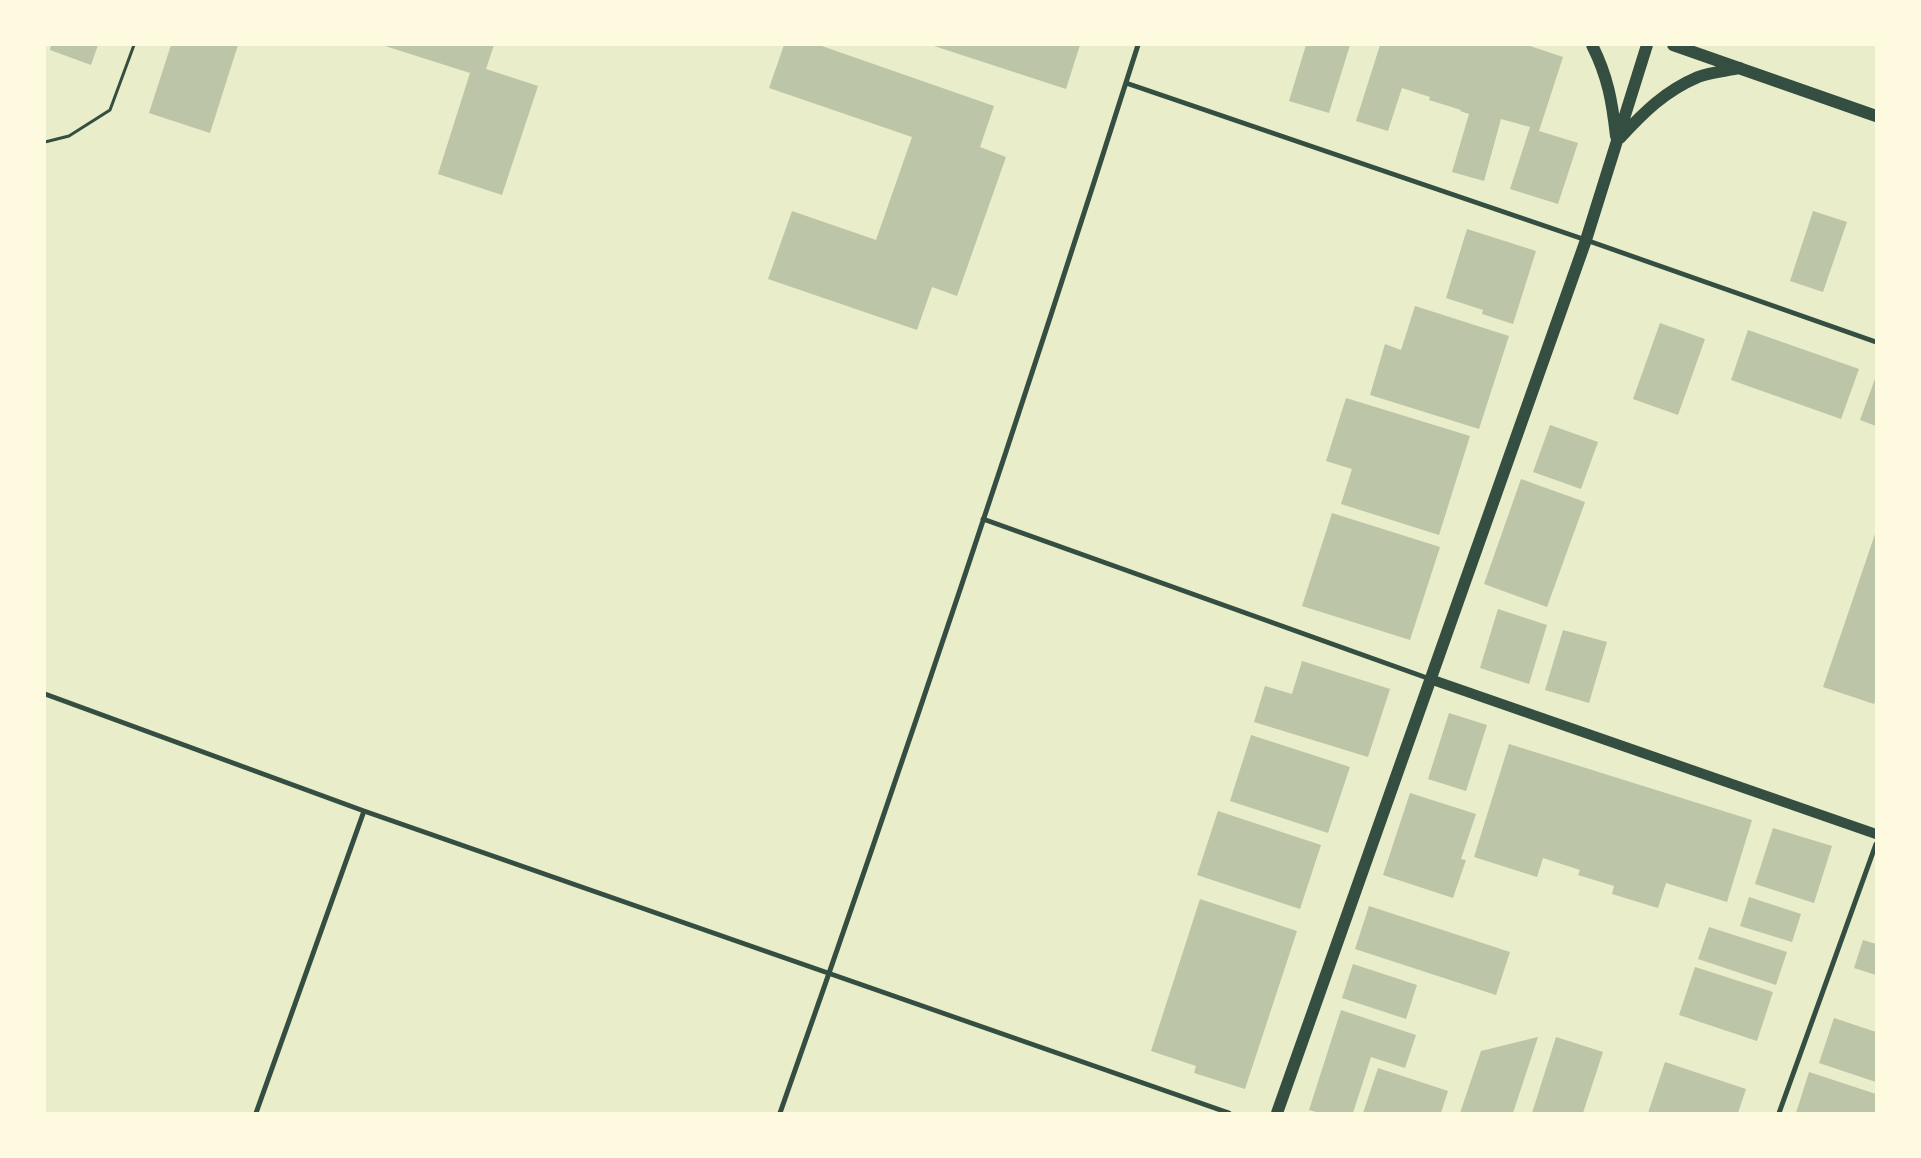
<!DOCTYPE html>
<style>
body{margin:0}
#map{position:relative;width:1921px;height:1158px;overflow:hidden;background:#e9edc9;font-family:"Nunito Sans",sans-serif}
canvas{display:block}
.frame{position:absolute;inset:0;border:46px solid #fefae0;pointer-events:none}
</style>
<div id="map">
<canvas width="1921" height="1158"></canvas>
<div class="frame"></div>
</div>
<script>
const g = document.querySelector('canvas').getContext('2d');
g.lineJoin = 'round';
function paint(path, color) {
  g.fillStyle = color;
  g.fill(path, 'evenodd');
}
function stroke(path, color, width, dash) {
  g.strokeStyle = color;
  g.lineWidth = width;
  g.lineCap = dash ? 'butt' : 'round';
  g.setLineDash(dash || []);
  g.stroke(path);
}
const building = new Path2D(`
 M 51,45 L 98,45 L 91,65 L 50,50 Z
 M 171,45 L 238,45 L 210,133 L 149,113 Z
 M 382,45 L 494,45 L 486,69 L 538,86 L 502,195 L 438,174 L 470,73 Z
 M 784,45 L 819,45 L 994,106 L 980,147 L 1006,157 L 957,296 L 932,287 L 917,330 L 768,279 L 792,211 L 876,240 L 912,137 L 769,88 Z
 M 931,45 L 1080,45 L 1066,89 Z
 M 1306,45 L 1350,45 L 1329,113 L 1289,101 Z
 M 1380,45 L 1527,45 L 1563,57 L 1539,131 L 1578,143 L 1558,204 L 1510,189 L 1530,127 L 1501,119 L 1484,181 L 1452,172 L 1469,114 L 1460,111 L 1461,110 L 1429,100 L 1430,97 L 1402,88 L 1388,131 L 1356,121 Z
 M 1813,211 L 1847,222 L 1823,292 L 1790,281 Z
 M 1467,229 L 1536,251 L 1513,324 L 1482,314 L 1483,310 L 1446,298 Z
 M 1415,306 L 1509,336 L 1479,429 L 1370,395 L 1385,344 L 1401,350 Z
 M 1660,323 L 1705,339 L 1678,415 L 1633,399 Z
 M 1748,330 L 1859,369 L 1841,419 L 1731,380 Z
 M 1876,376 L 1876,426 L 1860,420 Z
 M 1346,398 L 1470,436 L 1439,535 L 1341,504 L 1352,469 L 1326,461 Z
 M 1550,425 L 1598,442 L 1581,489 L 1533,472 Z
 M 1521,479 L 1585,502 L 1547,607 L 1484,584 Z
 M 1332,513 L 1440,547 L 1410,640 L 1302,606 Z
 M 1876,531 L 1876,699 L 1874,704 L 1823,687 Z
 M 1498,609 L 1547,625 L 1529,684 L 1480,668 Z
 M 1563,630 L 1607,642 L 1589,703 L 1545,690 Z
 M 1302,661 L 1390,689 L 1368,757 L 1254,722 L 1265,686 L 1292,694 Z
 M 1449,713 L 1487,725 L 1466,791 L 1428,779 Z
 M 1251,735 L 1350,767 L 1328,833 L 1230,801 Z
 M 1509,744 L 1752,820 L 1727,902 L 1666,883 L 1658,908 L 1612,894 L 1614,886 L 1578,875 L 1580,870 L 1543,858 L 1537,877 L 1474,857 Z
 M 1410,793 L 1476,814 L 1461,859 L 1466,860 L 1453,898 L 1383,875 Z
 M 1218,811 L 1321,845 L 1300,909 L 1197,875 Z
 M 1773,828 L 1832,846 L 1814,903 L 1755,884 Z
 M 1749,897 L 1801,914 L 1792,942 L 1740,926 Z
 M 1200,899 L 1297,931 L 1245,1089 L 1194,1073 L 1196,1066 L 1151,1051 Z
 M 1369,906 L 1510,952 L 1496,995 L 1355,949 Z
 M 1709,927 L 1787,952 L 1776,985 L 1698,959 Z
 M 1863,940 L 1876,944 L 1876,975 L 1854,968 Z
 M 1353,964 L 1417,985 L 1406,1019 L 1342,998 Z
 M 1695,967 L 1773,992 L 1757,1041 L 1679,1015 Z
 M 1341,1010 L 1416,1035 L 1405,1068 L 1371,1057 L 1353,1113 L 1320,1113 L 1309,1110 Z
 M 1834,1018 L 1876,1032 L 1876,1082 L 1819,1063 Z
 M 1538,1037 L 1513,1113 L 1460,1113 L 1481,1051 Z
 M 1556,1037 L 1603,1052 L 1583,1113 L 1532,1113 Z
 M 1665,1062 L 1746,1089 L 1738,1113 L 1648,1113 Z
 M 1378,1068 L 1448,1091 L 1441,1113 L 1363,1113 Z
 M 1809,1072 L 1876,1094 L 1876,1113 L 1796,1113 Z`);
const path = new Path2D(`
 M 45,142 L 69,136 L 110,110 L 134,45`);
const minor = new Path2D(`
 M 1126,83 L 1586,240 L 1876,342
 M 983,519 L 1430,679
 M 45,694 L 364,811 L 1229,1113
 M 256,1113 L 364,811
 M 780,1113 C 905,759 1024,403 1138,45
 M 1779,1113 L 1876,844`);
const secondary = new Path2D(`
 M 1430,679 L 1876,834`);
const primary = new Path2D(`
 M 1592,45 C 1608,77 1612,101 1616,136
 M 1673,45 L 1876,116
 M 1620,138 C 1644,112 1665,91 1698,77 C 1711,72 1726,71 1740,68
 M 1277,1113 L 1586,240 L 1647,45`);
paint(building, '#bcc5a7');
stroke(path, '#344e41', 3);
stroke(minor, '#344e41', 5);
stroke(secondary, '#344e41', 10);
stroke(primary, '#344e41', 12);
</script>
